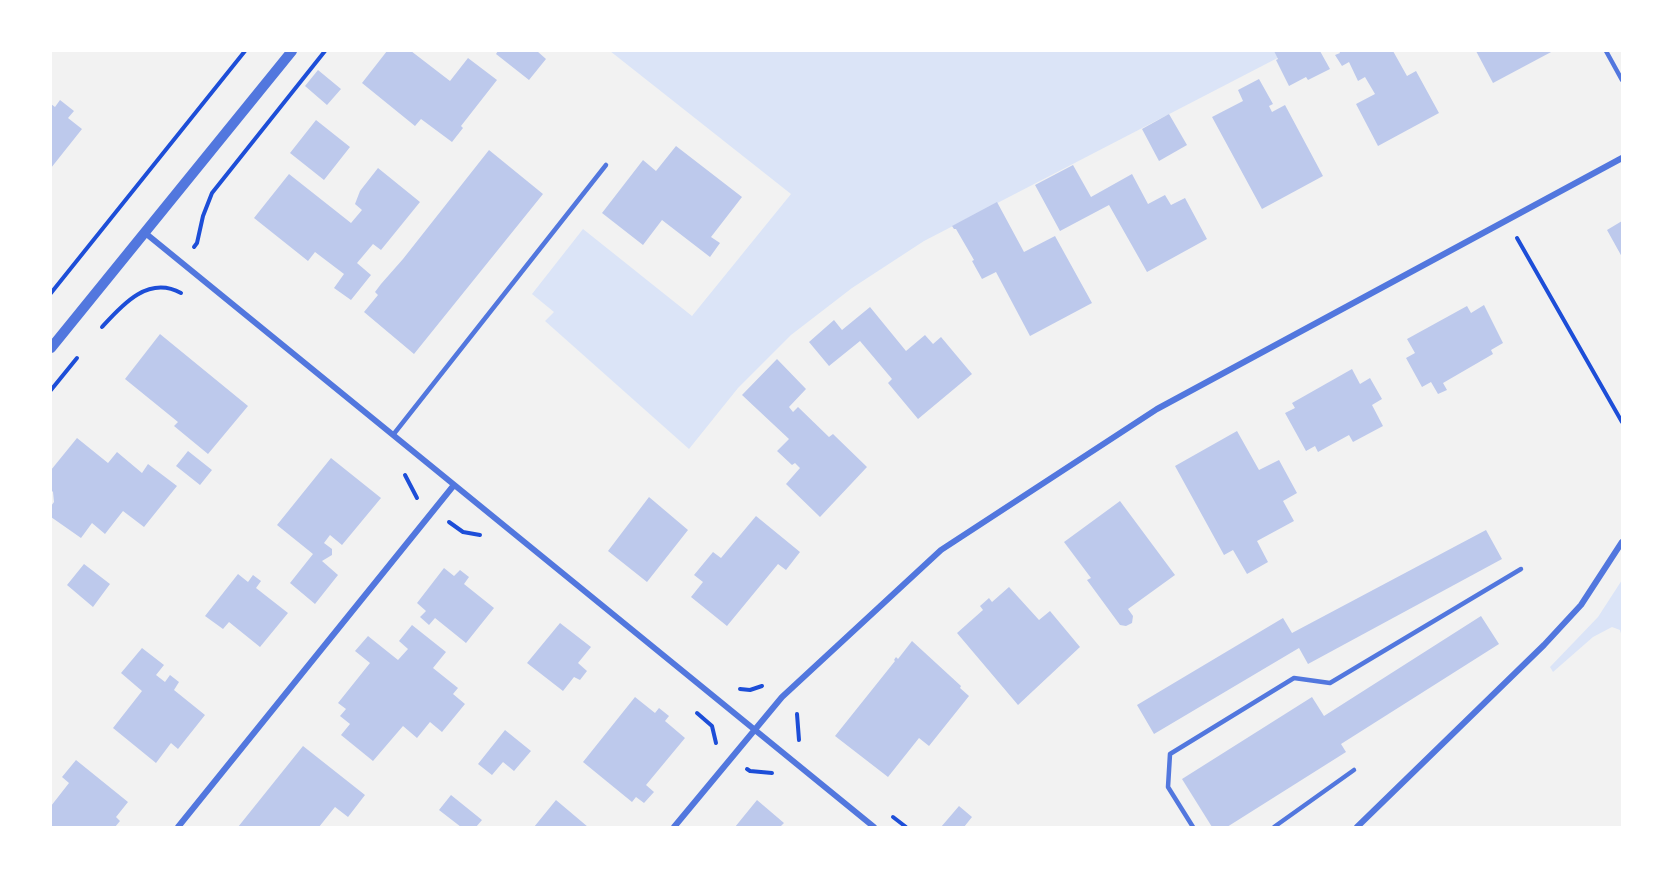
<!DOCTYPE html>
<style>
body{margin:0}
#map{position:relative;width:1673px;height:878px;overflow:hidden;background:#f2f2f2;font-family:Rubik,sans-serif}
canvas{display:block}
.frame{position:absolute;inset:0;border:52px solid #fff;pointer-events:none}
</style>
<div id="map">
<canvas width="1673" height="878"></canvas>
<div class="frame"></div>
</div>
<script>
const g = document.querySelector('canvas').getContext('2d');
g.lineJoin = 'round';
function paint(path, color) {
  g.fillStyle = color;
  g.fill(path, 'evenodd');
}
function stroke(path, color, width, dash) {
  g.strokeStyle = color;
  g.lineWidth = width;
  g.lineCap = dash ? 'butt' : 'round';
  g.setLineDash(dash || []);
  g.stroke(path);
}
const green = new Path2D(`
 M 610,51 L 1291,51 L 924,241 L 852,288 L 791,335 L 738,388 L 689,449 L 545,321 L 554,312 L 532,294 L 583,229 L 692,316 L 791,194 Z
 M 1622,580 L 1622,637 L 1620,630 L 1612,627 L 1593,637 L 1553,672 L 1550,667 L 1598,617 Z`);
const building = new Path2D(`
 M 387,51 L 411,51 L 450,81 L 468,58 L 497,80 L 461,126 L 463,128 L 452,142 L 421,119 L 415,126 L 362,83 Z
 M 498,51 L 537,51 L 546,59 L 529,80 L 496,54 Z
 M 1274,51 L 1320,51 L 1330,69 L 1308,80 L 1306,77 L 1289,86 L 1276,60 L 1278,59 Z
 M 1339,51 L 1393,51 L 1407,76 L 1416,71 L 1439,113 L 1378,146 L 1356,104 L 1375,94 L 1365,77 L 1358,81 L 1349,62 L 1342,66 L 1335,55 L 1340,53 Z
 M 1476,51 L 1553,51 L 1493,83 Z
 M 318,70 L 341,89 L 327,105 L 305,86 Z
 M 1259,79 L 1273,104 L 1269,106 L 1272,112 L 1285,105 L 1323,176 L 1262,209 L 1212,117 L 1243,101 L 1238,90 Z
 M 60,100 L 74,111 L 68,118 L 82,129 L 51,168 L 51,104 L 55,107 Z
 M 1169,114 L 1187,145 L 1159,161 L 1142,129 Z
 M 316,120 L 350,147 L 324,180 L 290,153 Z
 M 676,146 L 742,197 L 711,237 L 720,243 L 710,257 L 662,220 L 643,245 L 602,213 L 643,160 L 656,171 Z
 M 489,150 L 543,194 L 414,354 L 364,312 L 378,295 L 375,292 L 381,284 L 403,259 Z
 M 1073,165 L 1091,197 L 1132,174 L 1148,204 L 1165,195 L 1171,205 L 1185,198 L 1207,239 L 1147,272 L 1109,205 L 1060,231 L 1035,185 Z
 M 378,168 L 420,202 L 381,250 L 373,244 L 357,263 L 371,275 L 351,300 L 334,288 L 344,274 L 315,252 L 308,261 L 254,218 L 289,174 L 351,223 L 362,210 L 355,204 L 360,191 Z
 M 997,202 L 1024,252 L 1055,236 L 1092,303 L 1030,336 L 996,272 L 982,279 L 972,261 L 974,260 L 956,229 L 954,229 L 952,226 Z
 M 1622,221 L 1622,257 L 1607,230 Z
 M 1484,305 L 1503,343 L 1491,350 L 1493,354 L 1443,383 L 1447,390 L 1438,394 L 1431,382 L 1422,387 L 1406,358 L 1415,353 L 1407,339 L 1467,306 L 1471,313 Z
 M 870,307 L 906,351 L 925,335 L 933,344 L 941,337 L 972,374 L 918,419 L 888,383 L 892,379 L 860,341 L 829,366 L 809,342 L 834,320 L 842,330 Z
 M 160,334 L 248,406 L 208,454 L 174,426 L 178,422 L 125,379 Z
 M 777,359 L 806,389 L 789,407 L 793,412 L 798,407 L 829,437 L 833,434 L 867,467 L 820,517 L 786,484 L 800,468 L 795,463 L 792,465 L 777,451 L 789,439 L 742,395 Z
 M 1352,369 L 1360,384 L 1370,378 L 1382,399 L 1372,405 L 1383,426 L 1353,442 L 1349,435 L 1318,452 L 1315,446 L 1306,451 L 1285,413 L 1295,408 L 1292,403 Z
 M 1237,431 L 1259,470 L 1279,460 L 1297,493 L 1283,501 L 1294,521 L 1257,541 L 1268,562 L 1247,574 L 1233,550 L 1224,555 L 1175,466 Z
 M 77,438 L 108,463 L 117,452 L 142,473 L 148,464 L 177,486 L 144,527 L 123,511 L 105,534 L 92,523 L 81,538 L 51,517 L 51,506 L 54,502 L 53,492 L 51,490 L 51,470 Z
 M 188,451 L 212,470 L 200,485 L 176,466 Z
 M 331,458 L 381,498 L 342,545 L 330,535 L 324,543 L 332,549 L 332,555 L 322,561 L 338,575 L 315,604 L 290,583 L 313,554 L 277,525 Z
 M 649,497 L 688,530 L 647,582 L 608,551 Z
 M 1120,501 L 1175,575 L 1128,609 L 1133,616 L 1132,623 L 1126,626 L 1120,625 L 1087,580 L 1091,578 L 1064,542 Z
 M 756,516 L 800,552 L 786,570 L 778,564 L 727,626 L 691,597 L 703,582 L 694,575 L 713,552 L 721,558 Z
 M 1486,530 L 1502,559 L 1308,664 L 1299,648 L 1154,734 L 1137,705 L 1283,618 L 1292,633 Z
 M 84,564 L 110,584 L 93,607 L 67,585 Z
 M 444,568 L 454,576 L 460,570 L 469,577 L 464,584 L 494,608 L 466,643 L 435,618 L 429,625 L 420,617 L 426,611 L 417,603 Z
 M 238,574 L 248,582 L 253,575 L 261,581 L 256,588 L 288,613 L 260,647 L 229,622 L 223,629 L 205,616 Z
 M 1009,587 L 1039,620 L 1050,611 L 1080,647 L 1018,705 L 957,633 L 983,610 L 980,606 L 989,598 L 992,602 Z
 M 1481,616 L 1499,644 L 1341,744 L 1346,752 L 1227,827 L 1212,827 L 1182,779 L 1312,697 L 1324,716 Z
 M 560,623 L 591,647 L 578,663 L 587,671 L 580,680 L 574,677 L 563,691 L 527,663 Z
 M 412,625 L 446,652 L 433,668 L 458,688 L 453,694 L 465,704 L 442,732 L 430,722 L 417,738 L 403,726 L 373,761 L 341,735 L 350,724 L 340,716 L 346,709 L 338,703 L 370,663 L 355,651 L 368,636 L 398,660 L 408,649 L 399,641 Z
 M 912,641 L 961,686 L 960,688 L 969,696 L 929,746 L 919,738 L 888,777 L 835,736 L 895,661 L 894,660 L 896,657 L 898,659 Z
 M 142,648 L 164,665 L 156,675 L 165,682 L 170,675 L 179,682 L 174,690 L 205,715 L 178,749 L 171,743 L 156,763 L 113,728 L 142,691 L 121,673 Z
 M 635,697 L 655,713 L 659,708 L 669,716 L 665,721 L 685,738 L 646,785 L 654,792 L 644,803 L 636,797 L 632,802 L 583,762 Z
 M 505,730 L 531,751 L 514,771 L 503,762 L 492,775 L 478,764 Z
 M 303,746 L 365,795 L 348,817 L 335,807 L 319,827 L 238,827 Z
 M 76,760 L 128,802 L 116,817 L 120,821 L 115,827 L 51,827 L 51,806 L 69,783 L 62,777 Z
 M 451,795 L 482,820 L 476,827 L 461,827 L 439,810 Z
 M 556,800 L 588,827 L 534,827 Z
 M 757,800 L 784,823 L 780,827 L 735,827 Z
 M 959,806 L 972,817 L 964,827 L 941,827 Z`);
const path = new Path2D(`
 M 1517,238 L 1622,422
 M 194,247 L 197,243 L 203,216 L 212,193 L 325,51
 M 51,293 L 245,51
 M 102,327 C 122,305 148,275 181,293
 M 51,390 L 77,358
 M 405,475 L 417,498
 M 449,522 L 463,532 L 480,535
 M 740,689 L 750,690 L 762,686
 M 697,713 L 712,726 L 716,743
 M 797,714 L 799,740
 M 747,769 L 750,771 L 772,773
 M 893,817 L 906,827`);
const service = new Path2D(`
 M 1606,51 L 1622,80
 M 393,435 L 606,165
 M 1193,827 L 1168,787 L 1170,754 L 1294,678 L 1330,683 L 1521,569
 M 1274,827 L 1354,770`);
const minor = new Path2D(`
 M 144,232 L 874,827
 M 178,827 L 454,485
 M 674,827 L 782,697 L 941,550 L 1157,409 L 1622,158
 M 1357,827 L 1544,645 L 1581,605 L 1622,542`);
const tertiary = new Path2D(`
 M 51,348 L 292,51`);
paint(green, '#dbe4f7');
paint(building, '#bdc9ec');
stroke(path, '#1d4ed8', 4);
stroke(service, '#5277de', 4.5);
stroke(minor, '#5277de', 6);
stroke(tertiary, '#5277de', 10);
</script>
